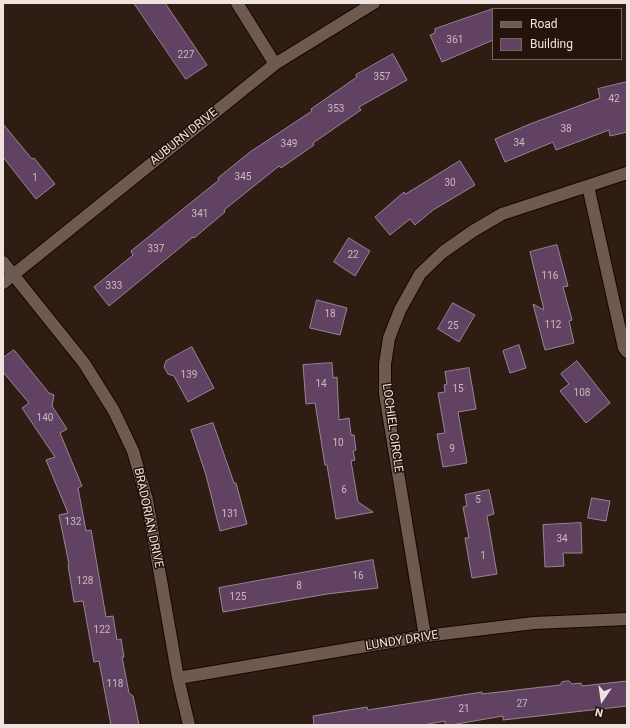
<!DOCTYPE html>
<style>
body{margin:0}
#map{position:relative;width:630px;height:728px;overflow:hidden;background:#2f1d14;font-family:Roboto,sans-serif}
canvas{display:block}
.frame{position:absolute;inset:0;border:4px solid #f0e3de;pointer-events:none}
.legend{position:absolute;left:492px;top:8px;width:130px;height:52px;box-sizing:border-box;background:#24130b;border:1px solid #76665f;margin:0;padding:5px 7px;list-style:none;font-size:12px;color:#f0e3de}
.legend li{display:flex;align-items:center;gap:8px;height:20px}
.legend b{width:20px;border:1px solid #76665f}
.north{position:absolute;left:582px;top:680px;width:40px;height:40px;-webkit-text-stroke:3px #24130b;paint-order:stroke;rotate:193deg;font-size:11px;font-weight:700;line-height:16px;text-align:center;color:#f0e3de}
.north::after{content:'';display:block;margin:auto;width:14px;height:18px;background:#f0e3de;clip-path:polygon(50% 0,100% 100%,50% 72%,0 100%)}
</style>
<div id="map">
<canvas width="630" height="728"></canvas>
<div class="frame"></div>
<ul class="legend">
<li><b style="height:5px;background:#6f5a50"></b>Road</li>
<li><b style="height:11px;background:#614262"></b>Building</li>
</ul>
<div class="north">N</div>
</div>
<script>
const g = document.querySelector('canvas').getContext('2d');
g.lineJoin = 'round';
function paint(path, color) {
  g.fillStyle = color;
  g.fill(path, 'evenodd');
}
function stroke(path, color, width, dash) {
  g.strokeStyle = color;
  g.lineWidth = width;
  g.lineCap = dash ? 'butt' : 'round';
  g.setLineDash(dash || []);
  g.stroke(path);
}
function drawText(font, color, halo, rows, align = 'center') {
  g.font = font + ' Roboto,sans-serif';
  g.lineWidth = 3;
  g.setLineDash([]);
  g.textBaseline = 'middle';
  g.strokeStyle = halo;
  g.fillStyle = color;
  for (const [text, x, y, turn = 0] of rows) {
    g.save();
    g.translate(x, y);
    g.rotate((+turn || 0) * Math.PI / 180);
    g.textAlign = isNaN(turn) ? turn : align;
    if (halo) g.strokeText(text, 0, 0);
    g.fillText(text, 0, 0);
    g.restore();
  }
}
const building = new Path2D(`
 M 134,3 L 165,3 L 207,65 L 186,79 Z
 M 493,9 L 493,40 L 442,62 L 430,35 L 435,33 L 435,29 Z
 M 393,54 L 407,80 L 359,107 L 361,110 L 313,143 L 314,145 L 281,168 L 279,166 L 224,210 L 225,212 L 194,238 L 193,237 L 109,306 L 94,287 L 133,255 L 131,251 L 219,180 L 218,178 L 250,152 L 312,111 L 311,109 L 357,77 L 356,75 Z
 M 627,82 L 627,132 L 610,136 L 609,130 L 556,150 L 553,142 L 505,162 L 495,139 L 530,124 L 600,98 L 598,89 Z
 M 3,124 L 32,159 L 34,158 L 55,184 L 36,199 L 3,157 Z
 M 460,161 L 475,185 L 433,210 L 415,225 L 410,219 L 390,235 L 375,217 L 404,192 L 405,194 Z
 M 349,238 L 370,251 L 355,276 L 334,262 Z
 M 557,245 L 568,286 L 563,287 L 572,320 L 569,321 L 574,343 L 545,350 L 533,304 L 544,310 L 530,252 Z
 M 317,300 L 347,308 L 340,335 L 310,328 Z
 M 453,303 L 475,315 L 459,342 L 438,329 Z
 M 519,345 L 526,368 L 510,373 L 503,351 Z
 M 192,347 L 214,388 L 188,402 L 174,376 L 168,374 L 164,367 L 166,361 Z
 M 14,350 L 49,393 L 54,395 L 52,406 L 67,429 L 60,433 L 82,486 L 78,488 L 86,531 L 91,530 L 106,617 L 113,616 L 117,640 L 121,639 L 124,657 L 122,657 L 129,693 L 133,696 L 139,725 L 111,725 L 99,661 L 94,662 L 83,601 L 74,602 L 68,565 L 69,564 L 59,515 L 68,513 L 46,460 L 55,457 L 22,408 L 29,403 L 3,372 L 3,358 Z
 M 577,361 L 610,403 L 586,423 L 560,391 L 569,384 L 561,374 Z
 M 332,363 L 333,378 L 337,377 L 339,420 L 349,418 L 351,435 L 354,435 L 356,450 L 353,451 L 355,460 L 351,461 L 358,502 L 373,512 L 336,519 L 327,465 L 325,465 L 315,403 L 306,404 L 303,365 Z
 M 469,368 L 476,409 L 458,412 L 467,463 L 443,467 L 437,434 L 445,433 L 438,393 L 445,392 L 444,385 L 447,384 L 445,372 Z
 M 213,423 L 234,483 L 236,483 L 247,524 L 220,531 L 206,475 L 191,430 Z
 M 489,490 L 494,514 L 487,516 L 497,574 L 472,578 L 465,538 L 469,538 L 463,507 L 467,506 L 465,495 Z
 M 592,498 L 610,501 L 606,521 L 588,518 Z
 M 581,523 L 582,553 L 563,553 L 564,566 L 545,567 L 543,525 Z
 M 373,560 L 378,588 L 327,594 L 223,612 L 219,588 Z
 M 569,681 L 572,684 L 581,683 L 582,686 L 627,681 L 627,706 L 503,720 L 503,716 L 451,725 L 445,725 L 445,721 L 423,725 L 314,725 L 313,716 L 367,707 L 368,710 L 482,692 L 482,694 L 560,685 L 562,682 Z`);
const street = new Path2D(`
 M 237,3 L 275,64
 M 588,186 L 624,348 L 627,352
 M 3,262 L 84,363 L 114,411 L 133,451 L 147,500 L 178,678 L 189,725
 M 3,283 L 275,64 L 374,3
 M 425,636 L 385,394 L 385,364 L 389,338 L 400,310 L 420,274 L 443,252 L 473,231 L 502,214 L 627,173
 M 178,678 L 425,636 L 534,623 L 627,619`);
const numberNames = [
 ["361",455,40],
 ["227",186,55],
 ["357",382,77],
 ["42",614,99],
 ["353",336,109],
 ["38",566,129],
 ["34",519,143],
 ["349",289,144],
 ["345",243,177],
 ["1",35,178],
 ["30",450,183],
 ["341",200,214],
 ["337",156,249],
 ["22",353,255],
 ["116",550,276],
 ["333",114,286],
 ["18",330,314],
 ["112",553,325],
 ["25",453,326],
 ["139",189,375],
 ["14",321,384],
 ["15",458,389],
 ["108",582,393],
 ["140",45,418],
 ["10",338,443],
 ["9",452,449],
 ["6",344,490],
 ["5",478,500],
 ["131",230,514],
 ["132",73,522],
 ["34",562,539],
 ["1",483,556],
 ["16",358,576],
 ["128",85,581],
 ["8",299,586],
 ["125",238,597],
 ["122",102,630],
 ["118",115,684],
 ["27",522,704],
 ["21",464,709]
];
const streetNames = [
 ["AUBURN DRIVE",184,137,-39],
 ["LOCHIEL CIRCLE",392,428,82],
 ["BRADORIAN DRIVE",148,518,78],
 ["LUNDY DRIVE",402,641,-9]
];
paint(building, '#614262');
stroke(building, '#978697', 1);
stroke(street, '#160602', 14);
stroke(street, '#6f5a50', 12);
drawText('10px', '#ccbbbf', null, numberNames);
drawText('12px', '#f0e3de', '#24130b', streetNames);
</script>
